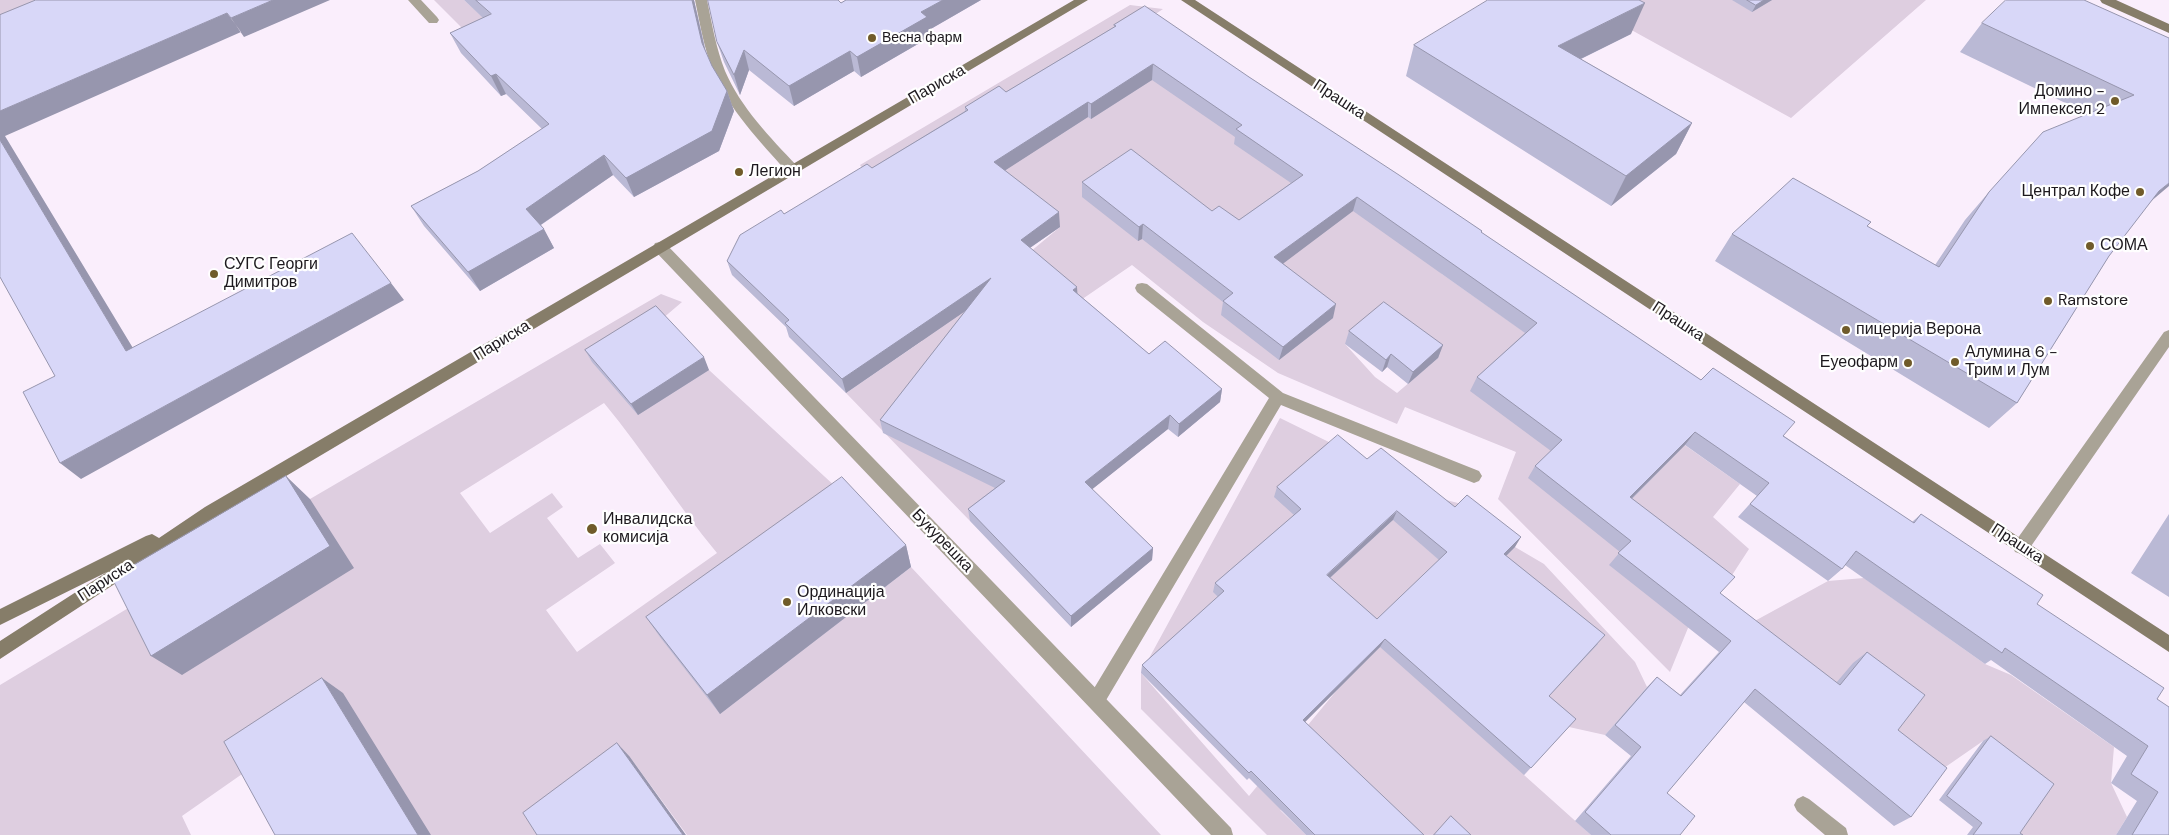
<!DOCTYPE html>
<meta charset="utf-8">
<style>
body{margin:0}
canvas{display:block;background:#faeefc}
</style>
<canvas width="2169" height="835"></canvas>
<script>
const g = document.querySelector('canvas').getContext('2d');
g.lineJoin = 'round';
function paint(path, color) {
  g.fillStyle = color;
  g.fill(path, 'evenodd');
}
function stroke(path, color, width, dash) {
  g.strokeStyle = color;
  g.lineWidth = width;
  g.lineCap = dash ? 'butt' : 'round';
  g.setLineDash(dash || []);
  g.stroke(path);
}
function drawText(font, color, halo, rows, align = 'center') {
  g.font = font + ' "DM Sans",sans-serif';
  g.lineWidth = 4.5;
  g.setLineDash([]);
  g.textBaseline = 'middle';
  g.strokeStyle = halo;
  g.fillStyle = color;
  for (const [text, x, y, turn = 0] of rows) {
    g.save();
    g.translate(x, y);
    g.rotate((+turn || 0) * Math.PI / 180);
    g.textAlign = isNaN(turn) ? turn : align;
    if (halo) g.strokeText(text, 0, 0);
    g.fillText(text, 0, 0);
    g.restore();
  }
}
const green = new Path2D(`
 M 0,0 L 66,0 L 0,39 Z
 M 434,0 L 464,0 L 488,22 L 466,32 Z
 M 1577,0 L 1926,0 L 1791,118 Z
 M 1130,5 L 1163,9 L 1145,21 L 1318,141 L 1442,274 L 1740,484 L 1713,517 L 1749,549 L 1723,589 L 1688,628 L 1670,672 L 1498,499 L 1516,452 L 1405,407 L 1397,424 L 1278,373 L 1203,322 L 1132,265 L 1078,302 L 1024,257 L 1060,227 L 1023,198 L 970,301 L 1053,440 L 970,521 L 846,393 L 922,341 L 870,179 L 860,165 ZM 1345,344 L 1438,358 L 1397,393 L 1375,377 Z
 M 661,294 L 682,302 L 662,319 L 709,370 L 850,500 L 719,713 L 911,567 L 1161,835 L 687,835 L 630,757 L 546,835 L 431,835 L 245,772 L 182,816 L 191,835 L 0,835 L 0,685 L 310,499 ZM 604,403 C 644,451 677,505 717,553 L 577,652 L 546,610 L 615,563 L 600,544 L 578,558 L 547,518 L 563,507 L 552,493 L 490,533 L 460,493 Z
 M 1280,418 L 1335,445 L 1348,561 L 1422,494 L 1462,504 L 1421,544 L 1473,588 L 1515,547 L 1544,564 L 1635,662 L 1647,687 L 1605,735 L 1569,727 L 1524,775 L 1591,835 L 1373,835 L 1280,810 L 1306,835 L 1267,835 L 1141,709 L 1141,673 ZM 1213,592 L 1337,690 L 1249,796 L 1141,673 L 1242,619 Z
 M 1864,578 L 1985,664 L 2011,675 L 2114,747 L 2111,783 L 2127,817 L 2116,835 L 2013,835 L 1983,741 L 1931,777 L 1740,629 L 1828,581 Z`);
const lane = new Path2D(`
 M 1142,283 L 1147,284 L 1283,393 L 1479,471 L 1482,476 L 1479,481 L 1474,483 L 1469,481 L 1281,405 L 1102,707 L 1096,709 L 1090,707 L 1087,701 L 1090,695 L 1269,398 L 1137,292 L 1135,288 L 1137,284 Z
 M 1803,796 L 1809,799 L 1846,828 L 1848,835 L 1825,835 L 1797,811 L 1794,805 L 1797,799 Z`);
const street = new Path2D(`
 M 408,0 L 421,0 L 437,17 L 439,20 L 437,23 L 429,23 Z
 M 695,0 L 707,0 C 712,24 716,48 725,71 C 741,108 770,137 797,166 L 798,169 L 797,172 L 787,172 C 760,141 729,110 713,71 C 704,48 700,24 695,0 Z
 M 660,242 L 665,243 L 1231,828 L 1233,835 L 1211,835 L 655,251 L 653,247 L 655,243 Z
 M 2169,330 L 2169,347 L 2027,552 L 2021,554 L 2015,552 L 2013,547 L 2015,542 L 2164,332 Z`);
const secondary = new Path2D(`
 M 1074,0 L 1088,0 L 217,517 L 0,659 L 0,641 L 107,572 L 0,625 L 0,609 L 146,536 L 152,534 L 159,538 L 205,507 Z
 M 1181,0 L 1195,0 L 2169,635 L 2169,652 Z
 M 2100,0 L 2116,0 L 2169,24 L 2169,33 L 2102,3 Z`);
const wall = new Path2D(`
 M 464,0 L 694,0 L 706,52 L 712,66 L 727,91 L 734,111 L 719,151 L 634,197 L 613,175 L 541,225 L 554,248 L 480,291 L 424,226 L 411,206 L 478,171 L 542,129 L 506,94 L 501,96 L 461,53 L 450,33 L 483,18 Z
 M 846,0 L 981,0 L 929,30 L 930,37 L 861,77 L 854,71 L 794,106 L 749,70 L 740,95 L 724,62 L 717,42 L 841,3 Z
 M 1732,0 L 1772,0 L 1752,12 Z
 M 1982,23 L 2169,38 L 2151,201 L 2109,256 L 2017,403 L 1989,428 L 1715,261 L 1732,234 L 1867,226 L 1935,265 L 1965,220 L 1989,192 L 2088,114 L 1960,52 Z
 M 1114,25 L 1249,77 L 1482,231 L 1482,233 L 1912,522 L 1921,514 L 2037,604 L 2157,699 L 2169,835 L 2116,835 L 2137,801 L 2111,783 L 2127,756 L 1991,660 L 1985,664 L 1845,565 L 1842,569 L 1828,581 L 1738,517 L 1757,496 L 1685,445 L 1632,499 L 1720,593 L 1836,683 L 1853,663 L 1867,652 L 1898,730 L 1911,817 L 1894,826 L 1744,702 L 1667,793 L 1680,835 L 1591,835 L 1575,821 L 1631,756 L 1605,735 L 1647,687 L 1657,677 L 1680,695 L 1719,652 L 1609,565 L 1620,552 L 1528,478 L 1535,466 L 1551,451 L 1470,391 L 1477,377 L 1525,333 L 1353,211 L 1283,263 L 1333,318 L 1279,360 L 1221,315 L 1223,302 L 1142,239 L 1138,241 L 1082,197 L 1082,182 L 1212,211 L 1239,220 L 1291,183 L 1234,144 L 1235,137 L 1152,80 L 1091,119 L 1088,117 L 1005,170 L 1060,227 L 1030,248 L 1078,294 L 1149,354 L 1222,389 L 1220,402 L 1178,437 L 1168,429 L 1092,489 L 1153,548 L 1152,560 L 1071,627 L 970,521 L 968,509 L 995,488 L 883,433 L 880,420 L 965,311 L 846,393 L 789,337 L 786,327 L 732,275 L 727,261 L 784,214 L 872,168 L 965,111 L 965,107 L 1006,92 L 1114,27 Z
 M 1631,34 L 1581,59 L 1692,123 L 1676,154 L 1611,206 L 1406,76 L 1414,45 Z
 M 1349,331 L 1443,345 L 1438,358 L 1408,384 L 1387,367 L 1382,372 L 1345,344 Z
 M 585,350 L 709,370 L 638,415 L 592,362 Z
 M 1367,459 L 1455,507 L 1515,547 L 1506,556 L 1598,644 L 1549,696 L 1576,719 L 1524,775 L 1380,647 L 1305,722 L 1424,835 L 1306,835 L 1249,778 L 1247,780 L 1141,673 L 1142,665 L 1218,597 L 1213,592 L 1215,583 L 1294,515 L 1274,497 L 1277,487 ZM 1393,520 L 1439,560 L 1377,619 L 1330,578 Z
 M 2169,514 L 2169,597 L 2131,573 Z
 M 906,545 L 911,567 L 720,714 L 660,637 L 646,617 Z
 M 1991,736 L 2020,833 L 2023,835 L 1967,835 L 1973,827 L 1939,800 L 1983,741 Z`);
const shadedWall = new Path2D(`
 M 273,0 L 330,0 L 244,37 L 231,18 Z
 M 692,0 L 694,0 L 708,63 L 702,43 Z
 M 943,0 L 981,0 L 929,30 L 930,37 L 861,77 L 857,57 L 921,12 Z
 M 1764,0 L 1772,0 L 1752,12 L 1756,5 Z
 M 1645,3 L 1631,34 L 1546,76 L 1558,46 Z
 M 227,13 L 241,32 L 5,136 L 145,368 L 126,351 L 0,140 L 0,111 Z
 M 744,50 L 749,70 L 740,95 L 734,75 Z
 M 850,51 L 854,71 L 794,106 L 789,86 Z
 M 1153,64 L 1152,80 L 1091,119 L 1091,104 Z
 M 496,74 L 506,94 L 501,96 L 491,76 Z
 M 727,91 L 734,111 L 719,151 L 634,197 L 626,178 Z
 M 1088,102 L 1088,117 L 995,177 L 994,162 Z
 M 1692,123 L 1676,154 L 1611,206 L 1626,176 Z
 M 604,155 L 613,175 L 536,228 L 526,209 Z
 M 2169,183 L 2169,186 L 2130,219 L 2159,191 Z
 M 1357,197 L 1353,211 L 1272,272 L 1274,257 Z
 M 1059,212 L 1060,227 L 1021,254 L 1021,240 Z
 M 1143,224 L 1142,239 L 1138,241 L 1139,227 Z
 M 544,229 L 554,248 L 480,291 L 468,272 Z
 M 991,278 L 993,292 L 846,393 L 842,379 Z
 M 391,283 L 404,300 L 81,479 L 60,463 Z
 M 1077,287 L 1078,302 L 1073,290 Z
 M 1336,304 L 1333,318 L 1279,360 L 1283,347 Z
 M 1443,345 L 1438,358 L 1408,384 L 1413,372 Z
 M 1391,354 L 1387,367 L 1382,372 L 1386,360 Z
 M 704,357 L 709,370 L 638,415 L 631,404 Z
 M 1222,389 L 1220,402 L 1178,437 L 1179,424 Z
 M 1170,415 L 1168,429 L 1085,495 L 1085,482 Z
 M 1695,432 L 1685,445 L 1620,510 L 1630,497 Z
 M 286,476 L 310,499 L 354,568 L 182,675 L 151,656 Z
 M 1397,511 L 1393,520 L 1323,584 L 1327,575 Z
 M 1521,537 L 1515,547 L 1499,563 L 1504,554 Z
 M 906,545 L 911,567 L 720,714 L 707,695 Z
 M 1153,548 L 1152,560 L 1071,627 L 1071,616 Z
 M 1385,639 L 1380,647 L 1299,728 L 1303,720 Z
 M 322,678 L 343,693 L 431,835 L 418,835 Z
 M 617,743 L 630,757 L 686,835 L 683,835 Z`);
const building = new Path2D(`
 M 36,0 L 273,0 L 231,18 L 227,13 L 0,111 L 0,15 Z
 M 476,0 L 692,0 L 702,43 L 712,66 L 727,91 L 712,131 L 626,178 L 604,155 L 526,209 L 544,229 L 468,272 L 411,206 L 478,171 L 549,124 L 496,74 L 491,76 L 450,33 L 491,14 Z
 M 708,0 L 838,0 L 841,3 L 846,0 L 943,0 L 921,12 L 927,17 L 857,57 L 850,51 L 789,86 L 744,50 L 734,75 L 717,42 Z
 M 1488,0 L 1639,0 L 1645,3 L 1558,46 L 1692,123 L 1626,176 L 1414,45 Z
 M 1747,0 L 1764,0 L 1756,5 Z
 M 2006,0 L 2084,0 L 2169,38 L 2169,183 L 2159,191 L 2109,256 L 2017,403 L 1732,234 L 1793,178 L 1871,222 L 1867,226 L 1939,267 L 1989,192 L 2043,132 L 2134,95 L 1982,23 Z
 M 1145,6 L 1249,77 L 1399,175 L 1482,231 L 1481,232 L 1701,380 L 1713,368 L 1795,422 L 1783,436 L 1914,523 L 1921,514 L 2043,595 L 2037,604 L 2164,688 L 2157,699 L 2169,707 L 2169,835 L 2132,835 L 2158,792 L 2131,774 L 2148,746 L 2005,648 L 2002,653 L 1856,551 L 1842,569 L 1750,504 L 1769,483 L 1695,432 L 1630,497 L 1735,577 L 1720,593 L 1840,685 L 1867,652 L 1925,695 L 1898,730 L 1947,768 L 1911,817 L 1755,689 L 1667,793 L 1695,816 L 1680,835 L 1611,835 L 1585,812 L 1641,747 L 1615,725 L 1657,677 L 1681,696 L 1731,641 L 1618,553 L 1631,541 L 1535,466 L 1562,440 L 1477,377 L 1537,323 L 1357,197 L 1274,257 L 1336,304 L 1283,347 L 1223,301 L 1233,293 L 1143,224 L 1139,227 L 1082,182 L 1131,149 L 1212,211 L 1219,206 L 1239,220 L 1303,175 L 1236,129 L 1242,125 L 1153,64 L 1091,104 L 1088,102 L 994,162 L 1059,212 L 1021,240 L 1077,287 L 1073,290 L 1149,354 L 1165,341 L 1222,389 L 1179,424 L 1170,415 L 1085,482 L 1153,548 L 1071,616 L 968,509 L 1005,481 L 880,420 L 991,278 L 842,379 L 785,323 L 789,320 L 727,261 L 740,235 L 781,210 L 784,214 L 867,164 L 872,168 L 968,110 L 965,107 L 999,86 L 1006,92 L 1116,26 L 1114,25 Z
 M 0,140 L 126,351 L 352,233 L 391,283 L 60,463 L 23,392 L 55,376 L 0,277 Z
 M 1384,302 L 1443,345 L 1413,372 L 1391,354 L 1386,360 L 1349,331 Z
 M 656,306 L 704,357 L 631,404 L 585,350 Z
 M 1338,435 L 1367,459 L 1381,448 L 1455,507 L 1467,495 L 1521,537 L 1504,554 L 1605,635 L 1549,696 L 1576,719 L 1531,768 L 1385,639 L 1303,720 L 1424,835 L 1315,835 L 1251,771 L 1249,773 L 1142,665 L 1224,591 L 1215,583 L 1301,509 L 1277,487 ZM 1397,511 L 1447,552 L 1377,619 L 1327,575 Z
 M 286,476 L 330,546 L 151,656 L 112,578 Z
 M 842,477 L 906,545 L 707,695 L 646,617 Z
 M 322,678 L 418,835 L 275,835 L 224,742 Z
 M 1991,736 L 2054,784 L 2020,833 L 2023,835 L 1973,835 L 1982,823 L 1947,796 Z
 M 617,743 L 683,835 L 537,835 L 523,813 Z
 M 1451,816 L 1471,835 L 1434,835 Z`);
const markers = [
 [872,38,5,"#705b2a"],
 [2115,101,5,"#705b2a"],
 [739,172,5,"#705b2a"],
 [2140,192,5,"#705b2a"],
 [2090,246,5,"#705b2a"],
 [214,274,5,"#705b2a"],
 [2048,301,5,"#705b2a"],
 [1846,330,5,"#705b2a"],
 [1955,362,5,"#705b2a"],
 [1908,363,5,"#705b2a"],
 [592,529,6,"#705b2a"],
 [787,602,5,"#705b2a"]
];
const farPoinames = [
 ["Весна фарм",882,38]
];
const streetNames = [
 ["Париска",937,85,-30],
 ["Прашка",1339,100,33],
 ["Прашка",1678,322,33],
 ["Париска",502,341,-31],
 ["Букурешка",942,541,46],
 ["Прашка",2017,544,33],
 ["Париска",106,581,-33]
];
const poiNames = [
 ["Домино -",2105,92,"right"],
 ["Импексел 2",2105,110,"right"],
 ["Легион",749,172],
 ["Централ Кофе",2130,192,"right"],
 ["СОМА",2100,246],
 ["СУГС Георги",224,265],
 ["Димитров",224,283],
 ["Ramstore",2058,301],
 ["пицерија Верона",1856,330],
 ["Алумина 6 -",1965,353],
 ["Трим и Лум",1965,371],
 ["Еуеофарм",1898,363,"right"],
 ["Инвалидска",603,520],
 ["комисија",603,538],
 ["Ординација",797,593],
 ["Илковски",797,611]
];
paint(green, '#decee0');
paint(lane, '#a9a396');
paint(street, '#a9a396');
paint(secondary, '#867d69');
paint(wall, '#bab9d5');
paint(shadedWall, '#9796ae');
paint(building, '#d8d7f8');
stroke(building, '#9796ae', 1);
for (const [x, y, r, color] of markers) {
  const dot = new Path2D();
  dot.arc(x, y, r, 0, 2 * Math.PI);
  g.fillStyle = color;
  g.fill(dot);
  stroke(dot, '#fff', 2);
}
drawText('14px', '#1d191e', '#fff', farPoinames, 'left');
drawText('16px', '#1d191e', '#fff', streetNames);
drawText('16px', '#1d191e', '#fff', poiNames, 'left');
</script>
